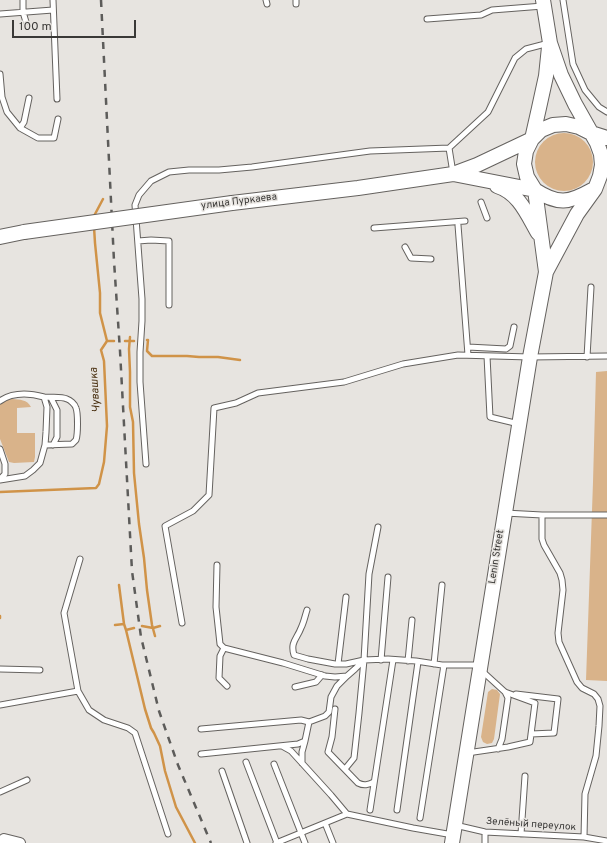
<!DOCTYPE html>
<meta charset="utf-8">
<style>
body{margin:0}
#map{position:relative;width:607px;height:843px;overflow:hidden;background:#e7e4e0;font-family:Overpass,sans-serif}
canvas{display:block}
.scale{position:absolute;left:12px;top:20px;width:124px;height:18px;box-sizing:border-box;border:2px solid #3a3937;border-top:0;padding-left:5px;font-size:12px;line-height:14px;white-space:nowrap;color:#3a3937;-webkit-text-stroke:3px #e7e4e0;paint-order:stroke}
</style>
<div id="map">
<canvas width="607" height="843"></canvas>
<div class="scale">100 m</div>
</div>
<script>
const g = document.querySelector('canvas').getContext('2d');
g.lineJoin = 'round';
function paint(path, color) {
  g.fillStyle = color;
  g.fill(path, 'evenodd');
}
function stroke(path, color, width, dash) {
  g.strokeStyle = color;
  g.lineWidth = width;
  g.lineCap = dash ? 'butt' : 'round';
  g.setLineDash(dash || []);
  g.stroke(path);
}
function drawText(font, color, halo, rows, align = 'center') {
  g.font = font + ' Overpass,sans-serif';
  g.lineWidth = 3;
  g.setLineDash([]);
  g.textBaseline = 'middle';
  g.strokeStyle = halo;
  g.fillStyle = color;
  for (const [text, x, y, turn = 0] of rows) {
    g.save();
    g.translate(x, y);
    g.rotate((+turn || 0) * Math.PI / 180);
    g.textAlign = isNaN(turn) ? turn : align;
    if (halo) g.strokeText(text, 0, 0);
    g.fillText(text, 0, 0);
    g.restore();
  }
}
const green = new Path2D(`
 M535 162a29 29 0 1 1 58 0a29 29 0 1 1-58 0Z
 M 607,371 L 607,681 L 586,680 L 593,482 L 596,372 Z
 M 12,399 C 20,400 27,399 31,407 L 17,408 L 17,433 L 35,433 L 35,457 L 34,462 L 14,463 L 9,462 L 0,439 L 0,404 L 7,400 Z
 M 492,689 L 497,690 L 500,694 L 494,739 L 492,743 L 487,744 L 483,742 L 481,737 L 488,692 Z`);
const stream = new Path2D(`
 M 94,218 L 94,216 L 103,199
 M 130,337 L 129,349 L 130,372 L 130,407 L 133,422 L 134,473 L 139,524 L 144,558 L 147,590 L 152,625 L 155,636
 M 147,340 L 148,340 L 147,351 L 152,356 L 187,356 L 199,357 L 218,357 L 240,360
 M 107,341 L 114,341
 M 125,341 L 134,341
 M 0,492 L 96,488 L 99,484 L 104,462 L 107,426 L 104,361 L 101,350 L 107,341 L 100,313 L 100,293 L 95,243 L 94,227
 M 119,585 L 124,624
 M 0,616 L 0,618
 M 115,625 L 124,624 L 126,630 L 145,709 L 151,728 L 154,733 L 160,746 L 165,771 L 176,807 L 195,843
 M 142,626 L 153,628 L 160,626
 M 126,630 L 134,628`);
const lane = new Path2D(`
 M 23,0 L 23,12 L 26,22
 M 53,0 L 57,99
 M 266,0 L 267,4
 M 296,0 L 296,4
 M 563,0 L 573,64 L 585,90 L 599,107 L 607,112
 M 0,14 L 53,10
 M 427,19 L 481,15 L 492,10 L 543,6
 M 0,74 L 2,97 L 7,112 L 20,128 L 38,138 L 54,138 L 58,119
 M 20,128 L 24,122 L 29,98
 M 453,173 L 449,148 L 488,112 L 515,58 L 526,49 L 549,43
 M 481,202 L 487,218
 M 458,225 L 468,355
 M 374,228 L 465,221
 M 138,241 L 151,240 L 169,241 L 169,305
 M 405,247 L 411,258 L 431,259
 M 468,347 L 506,349 L 510,346 L 514,327
 M 487,356 L 490,417 L 519,424
 M 587,357 L 591,287
 M 44,397 C 51,398 60,396 67,399 C 70,400 75,404 76,408 C 78,413 78,434 76,440 L 72,444 L 45,445
 M 51,398 L 57,410 L 57,437 L 53,445
 M 0,401 C 13,392 29,393 44,397 L 47,407 L 46,432 L 45,445 L 40,463 L 33,470 L 25,476 L 0,480
 M 0,449 L 5,464 L 5,474 L 0,479
 M 146,464 L 140,382 L 140,352 L 142,321 L 142,299 L 135,205 L 139,195 L 151,181 L 169,172 L 189,170 L 219,170 L 252,167 L 370,151 L 449,148
 M 505,513 L 542,515 L 607,515
 M 542,515 L 542,539 L 544,545 L 560,573 L 562,580 L 563,590 L 558,633 L 559,642 L 577,682 L 582,688 L 594,694 L 598,699 L 600,706 L 599,726 L 596,756 L 585,794 L 584,837
 M 217,565 L 216,607 L 220,644 L 224,648 L 283,663 L 325,676 L 335,677 L 347,676 L 355,669 L 363,661
 M 307,610 C 305,616 304,622 301,628 C 297,639 290,642 294,655 L 308,659 L 335,664 L 346,664 L 364,660 L 388,659 L 416,661 L 442,665 L 480,665
 M 182,623 L 165,526 L 193,511 L 209,495 L 214,408 L 236,403 L 258,393 L 344,382 L 403,364 L 458,355 L 530,357 L 607,356
 M 224,648 L 220,656 L 219,678 L 227,686
 M 381,660 L 388,577
 M 408,661 L 412,620
 M 338,664 L 346,597
 M 434,664 L 442,585
 M 0,669 L 40,670
 M 295,687 L 316,682 L 322,675
 M 78,691 L 89,710 L 104,720 L 128,728 L 135,733 L 168,834
 M 516,694 L 558,699 L 554,733 L 531,734
 M 0,705 L 78,691 L 64,613 L 80,559
 M 335,709 L 332,737 L 328,752 L 358,783 C 364,786 368,785 374,782
 M 201,729 L 301,720 L 309,722 L 325,716 L 329,712 L 331,697 L 337,686 L 347,676
 M 282,746 L 291,751 L 331,795 L 347,814
 M 498,749 L 502,739 L 508,698 L 505,692
 M 467,753 L 508,747 L 530,742 L 535,703 L 505,692 L 482,671
 M 201,754 L 298,744 L 305,741 L 309,722
 M 246,762 L 277,843
 M 302,763 L 302,752 L 305,741
 M 274,764 L 305,843
 M 345,769 L 354,758 L 359,713 L 364,660 L 369,574 L 378,527
 M 222,771 L 247,843
 M 0,792 L 27,780
 M 370,810 L 393,660
 M 397,810 L 418,662
 M 420,818 L 444,665
 M 325,823 L 333,843
 M 455,825 L 485,832 L 584,837 L 607,841
 M 521,834 L 525,776
 M 276,843 L 347,814 L 413,828 L 453,835
 M 485,843 L 485,832`);
const street = new Path2D(`
 M 0,842 L 4,839 L 20,843`);
const secondary = new Path2D(`
 M 453,174 L 535,190 C 558,205 569,203 592,190
 M 497,186 C 519,193 527,214 538,233
 M 232,203 L 358,188 L 453,174 L 477,165 L 532,139 L 541,130 L 553,125 L 566,124 L 579,127 L 591,133 L 607,138
 M 0,237 L 24,232
 M 546,272 L 535,190 L 527,177 L 524,164 L 526,151 L 532,139 L 539,108 L 546,76 L 549,47
 M 452,843 L 530,357 L 546,272 L 577,214 L 595,189 L 600,176 L 602,165 L 601,154 L 597,143 L 575,104 L 561,75 L 550,43 L 543,0`);
const rail = new Path2D(`
 M 101,0 L 114,261 L 120,351 L 132,571 L 141,637 L 159,711 L 178,765 L 211,843`);
const secondaryBridge = new Path2D(`
 M 24,232 L 232,203`);
const streetNames = [
 ["улица Пуркаева",239,202,-7],
 ["Lenin Street",497,557,-81],
 ["Зелёный переулок",531,825,4]
];
const waterNames = [
 ["Чувашка",96,390,-94]
];
paint(green, '#d9b38a');
stroke(stream, '#d09348', 2.5);
stroke(lane, '#65625f', 7);
stroke(street, '#65625f', 12);
stroke(secondary, '#65625f', 16);
stroke(lane, '#fff', 5);
stroke(street, '#fff', 10);
stroke(secondary, '#fff', 14);
stroke(rail, '#5d5c5a', 2.5, [7, 7]);
stroke(secondaryBridge, '#65625f', 16, []);
stroke(secondaryBridge, '#fff', 14);
drawText('10px', '#3a3937', '#e7e4e0', streetNames);
drawText('italic 11px', '#462c0c', '#e7e4e0', waterNames);
</script>
